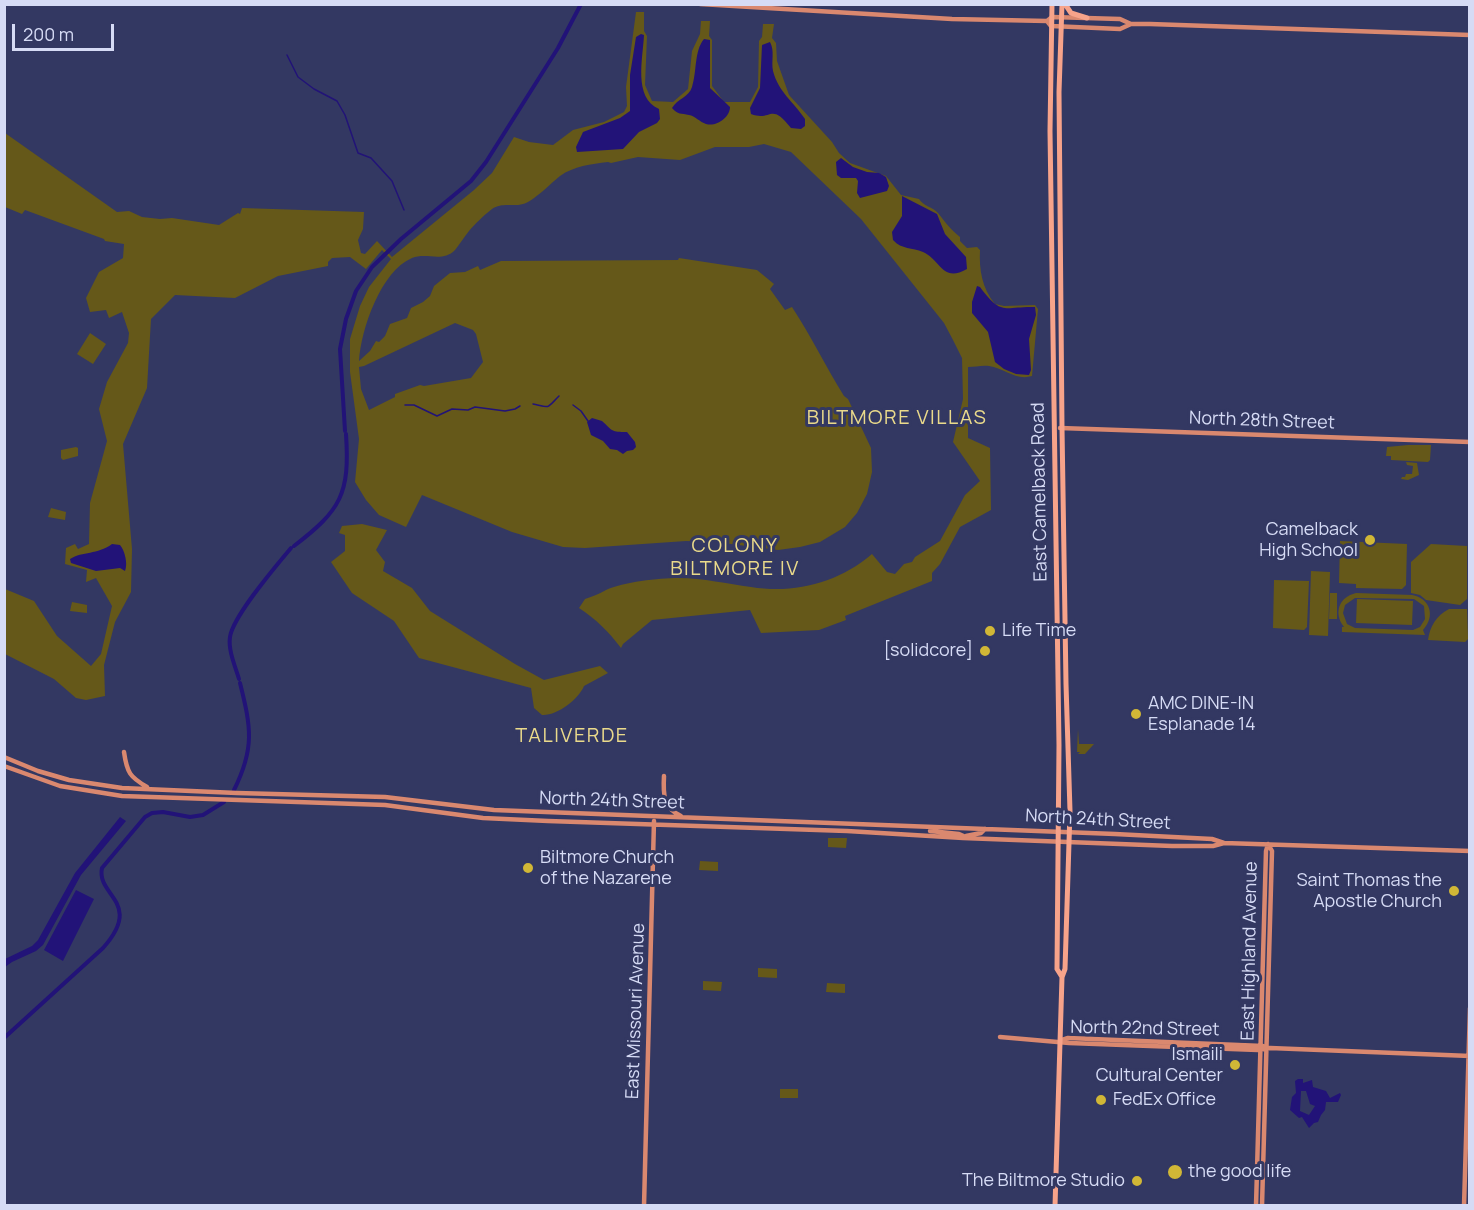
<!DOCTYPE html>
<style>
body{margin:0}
#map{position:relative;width:1474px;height:1210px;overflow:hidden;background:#333862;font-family:Manrope,sans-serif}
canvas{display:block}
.frame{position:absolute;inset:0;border:6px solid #d6dbf5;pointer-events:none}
.scale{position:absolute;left:12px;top:24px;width:102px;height:27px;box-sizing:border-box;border:3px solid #d6dbf5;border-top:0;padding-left:8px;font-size:18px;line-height:21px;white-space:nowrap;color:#d6dbf5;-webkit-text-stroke:4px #333862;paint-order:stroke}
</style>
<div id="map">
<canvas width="1474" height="1210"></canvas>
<div class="frame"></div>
<div class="scale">200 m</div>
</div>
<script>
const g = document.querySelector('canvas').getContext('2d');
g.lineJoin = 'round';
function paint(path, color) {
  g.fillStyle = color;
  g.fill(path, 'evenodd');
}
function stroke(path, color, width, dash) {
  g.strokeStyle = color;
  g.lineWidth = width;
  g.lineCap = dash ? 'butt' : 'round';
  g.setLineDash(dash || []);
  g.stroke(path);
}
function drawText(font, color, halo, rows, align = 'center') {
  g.font = font + ' Manrope,sans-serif';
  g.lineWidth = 6;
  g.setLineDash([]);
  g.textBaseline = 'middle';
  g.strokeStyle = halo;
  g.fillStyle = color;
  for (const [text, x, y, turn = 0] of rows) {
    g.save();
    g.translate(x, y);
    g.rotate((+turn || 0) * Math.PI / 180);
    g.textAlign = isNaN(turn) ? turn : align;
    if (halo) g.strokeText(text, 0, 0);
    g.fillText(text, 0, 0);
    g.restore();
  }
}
const green = new Path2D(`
 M 636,12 L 644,12 L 644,31 L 647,36 L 645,85 L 652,101 L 673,102 L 688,89 L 692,51 L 700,34 L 701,21 L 710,21 L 709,36 L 712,40 L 712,86 L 724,102 L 750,102 L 758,87 L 759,41 L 762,37 L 763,24 L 774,24 L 772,38 L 776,43 L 777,61 L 789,95 L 832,142 L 839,153 L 850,163 L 886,176 L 901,195 L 919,199 C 923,206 933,207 938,213 C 945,222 951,230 960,237 L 960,241 L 967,248 L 977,247 L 980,250 C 979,270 982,288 995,304 L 1004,306 L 1035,305 L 1038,309 L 1032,376 C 1016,381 1004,368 989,366 C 982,365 975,367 968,367 L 968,438 L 990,448 L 991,510 L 960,527 L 940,564 L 932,573 L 932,581 L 845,616 L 846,620 L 819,630 L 761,633 L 750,610 L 652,620 L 623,644 L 621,648 C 609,632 596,619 579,608 L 585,599 C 593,596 599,594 606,590 C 623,582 659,578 678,578 C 704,578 727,584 751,587 C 795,594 838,583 872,554 L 887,572 L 895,574 L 904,564 L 912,562 L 915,557 L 940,541 L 965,495 L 980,481 L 953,442 L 963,399 L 962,358 L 953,340 L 944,323 L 861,219 L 791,152 L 764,144 L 749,147 L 715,147 L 680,160 L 638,157 L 611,163 L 608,162 C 591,164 574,166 560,176 C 551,183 533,202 523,204 C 513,207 502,202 492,209 C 484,215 475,224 469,231 C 464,237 460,244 455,250 C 442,263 427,252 412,258 C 381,271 361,329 359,361 L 370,351 L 376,341 L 379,342 L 385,336 L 390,324 L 407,318 L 411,308 L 423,302 L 430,296 L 434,286 L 450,273 L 465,272 L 478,266 L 480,270 L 501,261 L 678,260 L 679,258 L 757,270 L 774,284 L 770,289 L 785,310 L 792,307 C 811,336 826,367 844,396 L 848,399 L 871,448 L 872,472 L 867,494 L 857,513 L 845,527 L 820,542 L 800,547 L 778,550 L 715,542 L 686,541 L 585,548 L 563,547 L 512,532 L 422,495 L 406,527 L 379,515 L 366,500 L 355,482 L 359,439 L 350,372 L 350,339 L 360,306 L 369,287 L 391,259 L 382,250 L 366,269 L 350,257 L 332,258 L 328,262 L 328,266 L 278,276 L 235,298 L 175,295 L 151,319 L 147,388 L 123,444 L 132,549 L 131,592 L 115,622 L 104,665 L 105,696 L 86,700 L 76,698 L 54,679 L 5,654 L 5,589 L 34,601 L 57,636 L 91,666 L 101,654 L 112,606 L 96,578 L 86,582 L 87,570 L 65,564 L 66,548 L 75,544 L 78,549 L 89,544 L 90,503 L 107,441 L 99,409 L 107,382 L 128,343 L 129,333 L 122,312 L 109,318 L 106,310 L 90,312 L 86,298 L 99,272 L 123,258 L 124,244 L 105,241 L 104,239 L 25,210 L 22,214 L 5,207 L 5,133 L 117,212 L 129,211 L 142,217 L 160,219 L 172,218 L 219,225 L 238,213 L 240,214 L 242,208 L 364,212 L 363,229 L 358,240 L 361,253 L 365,254 L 377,241 L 392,257 L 474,190 L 492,173 L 514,137 L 529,142 L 553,145 L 573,130 L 604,122 L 624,112 L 627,106 L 626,87 ZM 455,323 L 473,330 L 476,334 L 483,362 L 471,378 L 424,386 L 420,385 L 395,394 L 395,397 L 369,410 L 361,389 L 359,367 L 364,366 Z
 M 90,333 L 106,344 L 93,364 L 77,354 Z
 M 1408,445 L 1431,445 L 1430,460 L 1428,462 L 1391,460 L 1391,456 L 1386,456 L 1387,447 Z
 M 76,447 L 78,448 L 78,456 L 63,460 L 61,458 L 61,450 Z
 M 1406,462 L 1417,463 L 1419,475 L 1408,480 L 1401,479 L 1402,477 L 1405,477 L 1406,474 L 1412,474 L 1413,466 L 1407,465 Z
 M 51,508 L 66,512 L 65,520 L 48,517 Z
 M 362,524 L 387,530 L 376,550 L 385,562 L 383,571 L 412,588 L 430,611 L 515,664 L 544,680 L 600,666 L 608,673 L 584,686 C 579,699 557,716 542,715 L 534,708 L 531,688 L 419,658 L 394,621 L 352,593 L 331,562 L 345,551 L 345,535 L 339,533 L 342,526 Z
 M 1340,541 L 1407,544 L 1406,585 L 1402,589 L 1356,588 L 1356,584 L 1339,583 Z
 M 1431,544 L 1467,546 L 1467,599 L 1460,605 L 1426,600 L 1420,595 L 1411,593 L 1411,562 Z
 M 1311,571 L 1330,572 L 1328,636 L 1309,635 Z
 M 1274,580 L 1309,581 L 1307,627 L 1304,630 L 1273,628 Z
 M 1330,593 L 1337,593 L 1337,619 L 1329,619 Z
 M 1356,593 L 1412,595 C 1430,598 1436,616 1423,630 L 1425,635 L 1342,632 L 1342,627 L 1344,627 C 1333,613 1339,597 1356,593 ZM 1355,598 L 1414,599 L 1424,606 L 1425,619 L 1420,627 L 1413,630 L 1355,628 L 1347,624 L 1343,613 L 1345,605 Z
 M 1357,599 L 1413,601 L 1412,625 L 1356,623 Z
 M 72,602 L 87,605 L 87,613 L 70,611 Z
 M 1449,609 L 1467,609 L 1468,639 L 1465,642 L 1428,640 C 1430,626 1436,616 1449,609 Z
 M 1078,729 L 1079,744 L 1094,744 L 1085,754 L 1078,754 L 1080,752 L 1077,752 Z
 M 828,838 L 847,838 L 846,848 L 828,847 Z
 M 700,861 L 718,862 L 718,871 L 699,870 Z
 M 758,968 L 777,969 L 777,978 L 758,977 Z
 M 703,981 L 722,982 L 721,991 L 703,990 Z
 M 827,983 L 845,984 L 845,993 L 826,992 Z
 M 780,1089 L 798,1089 L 798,1098 L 780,1098 Z`);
const water = new Path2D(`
 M 641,34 L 644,35 C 643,58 633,98 659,109 L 660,119 L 657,123 L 639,132 L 623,149 L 577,152 L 576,147 L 583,132 L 620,118 L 630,111 L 630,75 L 636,37 Z
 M 704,39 L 710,40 L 710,88 L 730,107 C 730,117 717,127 706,124 C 700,122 695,116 689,115 C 681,113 678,115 672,108 C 677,99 689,97 692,87 C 697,72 694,51 704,39 Z
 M 770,42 C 775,51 771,61 773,71 C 779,93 793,101 805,119 L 805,126 L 801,129 L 791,128 C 770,101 772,122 751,114 L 750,108 L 760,88 L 762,45 Z
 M 841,158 L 853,167 L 867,172 L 879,173 L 886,177 L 889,186 L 887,191 L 860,198 L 857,193 L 858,181 L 856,178 L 841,178 L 837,175 L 836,162 Z
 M 902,196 L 937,214 L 945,234 L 966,257 L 967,269 C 942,283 941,260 923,252 C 912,247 902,250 893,240 L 892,232 L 902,216 Z
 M 977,286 L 980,287 C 1002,317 1004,306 1035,307 L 1036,315 L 1029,339 L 1031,370 L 1029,375 L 1016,374 L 1004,369 L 995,362 L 988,332 L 972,313 L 972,302 Z
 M 592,418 L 602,421 C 613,431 611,432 627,432 L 635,442 L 636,447 L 633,450 L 627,451 L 623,454 L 617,450 L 610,449 L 603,441 L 591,435 L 587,422 Z
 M 112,544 L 120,545 C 125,551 128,564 125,571 L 120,568 L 96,571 L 71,563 L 70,559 C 83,551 97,555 112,544 Z
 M 120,817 L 126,821 L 81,875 L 43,945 L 36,951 L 12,962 L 5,967 L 5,959 L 32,946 L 38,940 L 75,873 Z
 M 76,890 L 94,899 L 63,961 L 44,950 Z
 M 1298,1079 L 1303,1079 L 1303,1083 L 1312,1080 L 1313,1087 L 1326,1091 L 1330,1098 L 1340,1093 L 1341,1095 L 1338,1102 L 1326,1102 L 1325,1110 L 1321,1115 L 1318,1122 L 1314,1123 L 1309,1128 L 1302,1117 L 1299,1118 L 1290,1110 L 1292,1097 L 1296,1093 L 1295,1081 ZM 1301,1091 L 1306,1091 L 1310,1104 L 1315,1106 L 1309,1115 L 1300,1111 Z`);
const stream = new Path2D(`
 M 287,55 L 298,77 L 314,89 L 337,101 L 345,115 L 358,153 L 371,158 L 392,181 L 404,210
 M 533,404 C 551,408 546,409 559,396
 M 405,405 L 414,405 L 437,416 L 452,409 L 468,410 L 475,407 L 505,411 L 515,409 L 520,406
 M 573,405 L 581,411 L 588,421`);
const canal = new Path2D(`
 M 345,431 L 340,349 L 346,319 L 356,291 L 372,267 L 401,239 L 471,181 L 486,162 L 558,48 L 581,4
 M 294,546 C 341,510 350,494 346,434
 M 239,679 C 235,666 228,650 230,637 C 233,616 276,566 291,548
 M 234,790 C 255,748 251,727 240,683
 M 4,1038 L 103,948 C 144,902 96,896 102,868 L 145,817 L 152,813 L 163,812 L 190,817 L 203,815 L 224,802`);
const secondary = new Path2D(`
 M 700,4 L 952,19 L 1047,21 L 1052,17 L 1120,19 L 1131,24
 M 1047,21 L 1051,26 L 1120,29 L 1131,24 L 1150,24 L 1470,35
 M 1060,428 L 1470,442
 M 124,752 C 127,773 130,777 147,787
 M 4,757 L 38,771 L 69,780 L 122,788 L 237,793 L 385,797 L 494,810 L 1115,834 L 1212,839 L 1224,843 L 1470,851
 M 4,766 L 60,786 L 122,796 L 385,805 L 483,818 L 548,821 L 847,831 L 963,838 L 1172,846 L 1213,846 L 1224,843
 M 664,776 C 663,793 663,808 681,816
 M 930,831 L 959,834 L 968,838
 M 966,836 L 981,833 L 985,829
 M 1000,1037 L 1069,1043 L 1258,1050 L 1270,1048 L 1470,1056
 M 1062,1040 L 1068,1038 L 1263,1046
 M 644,1206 L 654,821
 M 1256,1206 L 1266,851 L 1268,844
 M 1262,1206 L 1272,851 L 1268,844
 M 1464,1206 L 1470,1008`);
const primary = new Path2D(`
 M 1052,4 L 1050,131 L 1059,745 L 1057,969 L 1062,977
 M 1065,4 L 1071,13 L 1087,18
 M 1055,1206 L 1062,977 L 1065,969 L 1070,811 L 1066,684 L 1062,428 L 1059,92 L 1062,4`);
const markers = [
 [1370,540,6,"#d1b736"],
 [990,631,6,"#d1b736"],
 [985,651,6,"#d1b736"],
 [1136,714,6,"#d1b736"],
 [528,868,6,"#d1b736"],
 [1454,891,6,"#d1b736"],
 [1235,1065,6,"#d1b736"],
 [1101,1100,6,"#d1b736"],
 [1175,1172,8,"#d1b736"],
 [1137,1181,6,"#d1b736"]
];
const streetNames = [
 ["North 28th Street",1262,421,2],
 ["East Camelback Road",1040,492,-91],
 ["North 24th Street",612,801,2],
 ["North 24th Street",1098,820,3],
 ["East Highland Avenue",1250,951,-89],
 ["East Missouri Avenue",636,1011,-88],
 ["North 22nd Street",1145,1029,1]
];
const poiNames = [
 ["Camelback",1358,530],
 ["High School",1358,551],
 ["Life Time",1002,631,"left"],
 ["[solidcore]",973,651],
 ["AMC DINE-IN",1148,704,"left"],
 ["Esplanade 14",1148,725,"left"],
 ["Biltmore Church",540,858,"left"],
 ["of the Nazarene",540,879,"left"],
 ["Saint Thomas the",1442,881],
 ["Apostle Church",1442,902],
 ["Ismaili",1223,1055],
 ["Cultural Center",1223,1076],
 ["FedEx Office",1113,1100,"left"],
 ["the good life",1188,1172,"left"],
 ["The Biltmore Studio",1125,1181]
];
const neighbourhoodNames = [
 ["BILTMORE VILLAS",897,418],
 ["COLONY",735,546],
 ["BILTMORE IV",735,569],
 ["TALIVERDE",572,736]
];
paint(green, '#655819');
paint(water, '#221378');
stroke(stream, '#221378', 1.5);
stroke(canal, '#221378', 4);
stroke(secondary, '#da886f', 4.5);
stroke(primary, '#f7a38a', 5);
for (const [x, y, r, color] of markers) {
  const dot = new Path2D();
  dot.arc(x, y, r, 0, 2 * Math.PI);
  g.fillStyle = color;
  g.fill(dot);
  stroke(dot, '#333862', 2);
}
drawText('18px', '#d6dbf5', '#333862', streetNames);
drawText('18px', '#d6dbf5', '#333862', poiNames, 'right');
g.letterSpacing = '1.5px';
drawText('20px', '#eada8b', '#333862', neighbourhoodNames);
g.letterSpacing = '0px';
</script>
